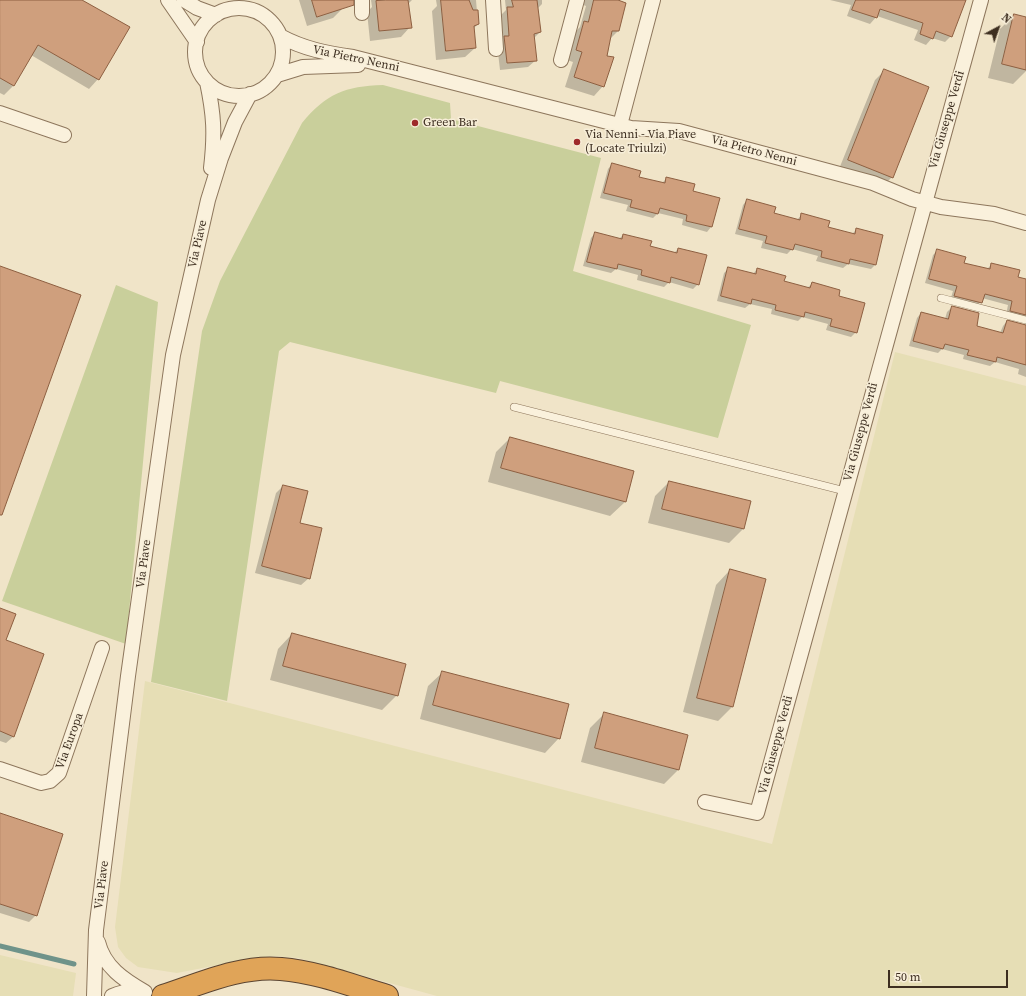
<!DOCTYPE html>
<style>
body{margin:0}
#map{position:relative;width:1026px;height:996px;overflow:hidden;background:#f0e4c8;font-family:"Source Serif 4",serif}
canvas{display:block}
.north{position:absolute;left:978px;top:8px;width:40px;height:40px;-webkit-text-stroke:3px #f7eed8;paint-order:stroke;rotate:41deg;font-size:11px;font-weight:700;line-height:16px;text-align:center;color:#3d2e20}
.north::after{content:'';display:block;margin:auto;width:14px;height:18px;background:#3d2e20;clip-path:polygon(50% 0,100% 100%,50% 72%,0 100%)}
.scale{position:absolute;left:888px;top:970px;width:120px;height:18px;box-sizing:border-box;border:2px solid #3d2e20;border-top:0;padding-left:5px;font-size:12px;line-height:14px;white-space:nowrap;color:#3d2e20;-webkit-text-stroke:3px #f7eed8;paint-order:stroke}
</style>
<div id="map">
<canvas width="1026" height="996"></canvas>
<div class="north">N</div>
<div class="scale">50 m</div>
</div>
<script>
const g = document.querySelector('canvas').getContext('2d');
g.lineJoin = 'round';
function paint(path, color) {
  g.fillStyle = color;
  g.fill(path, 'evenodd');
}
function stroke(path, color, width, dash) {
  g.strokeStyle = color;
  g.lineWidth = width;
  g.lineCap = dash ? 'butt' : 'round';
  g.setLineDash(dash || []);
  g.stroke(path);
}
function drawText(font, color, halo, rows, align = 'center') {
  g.font = font + ' "Source Serif 4",serif';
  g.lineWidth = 3;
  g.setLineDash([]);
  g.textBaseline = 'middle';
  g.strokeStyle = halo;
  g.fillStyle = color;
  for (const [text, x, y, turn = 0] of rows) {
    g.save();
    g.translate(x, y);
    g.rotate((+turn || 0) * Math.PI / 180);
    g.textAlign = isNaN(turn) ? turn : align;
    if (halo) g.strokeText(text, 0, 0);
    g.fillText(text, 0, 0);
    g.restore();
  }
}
const farmland = new Path2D(`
 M 895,352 L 1026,386 L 1026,996 L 437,996 L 298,958 L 275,956 L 255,958 L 177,973 L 138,967 L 126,958 L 118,947 L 115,927 L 145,681 L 772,844 Z
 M 0,955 L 76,973 L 73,996 L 0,996 Z`);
const green = new Path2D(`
 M 383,85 L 450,103 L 451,119 L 601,158 L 573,271 L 751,325 L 718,438 L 500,381 L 496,393 L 290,342 L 279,351 L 227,701 L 151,682 L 202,331 L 220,281 L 302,123 C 326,94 345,86 383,85 Z
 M 116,285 L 158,302 L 126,644 L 2,601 Z`);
const shadow = new Path2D(`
 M 0,0 L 80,0 L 98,79 L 89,89 L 31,55 L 13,86 L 4,95 L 0,93 Z
 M 299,0 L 341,0 L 343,8 L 333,18 L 307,26 Z
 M 371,0 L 412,0 L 408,4 L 410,27 L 401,37 L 370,41 L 367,12 L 372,7 Z
 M 436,0 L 476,0 L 478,24 L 474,28 L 475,48 L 465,57 L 436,60 L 432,11 L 437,6 Z
 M 505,0 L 542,0 L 542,4 L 537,9 L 540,32 L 534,38 L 536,60 L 528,67 L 500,70 L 497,44 L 500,16 L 506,10 Z
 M 582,0 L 620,0 L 618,31 L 610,39 L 603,86 L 594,96 L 565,87 L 573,62 L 567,60 L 575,32 L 580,27 L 586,6 L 581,4 Z
 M 830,0 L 965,0 L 951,36 L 945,42 L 932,38 L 926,45 L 914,40 L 918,30 L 877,16 L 870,24 L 847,16 L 851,5 Z
 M 1014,15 L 1026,18 L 1026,71 L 1013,84 L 988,78 L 1000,29 Z
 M 885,70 L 892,177 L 882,187 L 839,169 L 875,80 Z
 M 612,164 L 638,178 L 662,183 L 667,178 L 711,227 L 707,232 L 682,225 L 683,219 L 658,213 L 653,218 L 626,211 L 628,205 L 600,198 L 608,169 Z
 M 747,200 L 773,214 L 797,220 L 802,214 L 827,228 L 852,234 L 857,229 L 875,265 L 871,269 L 848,264 L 843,268 L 816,261 L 818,256 L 792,249 L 787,254 L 761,248 L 763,241 L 735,234 L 743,205 Z
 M 595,233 L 619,239 L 623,235 L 649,247 L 674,253 L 678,249 L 698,284 L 693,289 L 669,282 L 664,287 L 637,280 L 638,275 L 616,269 L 611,273 L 583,266 L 591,238 Z
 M 938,250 L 963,263 L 987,269 L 992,264 L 1017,277 L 1026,280 L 1026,325 L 1023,320 L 1006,315 L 1008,305 L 982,298 L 976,308 L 950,301 L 953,291 L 925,283 L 933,255 Z
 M 729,268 L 753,274 L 757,269 L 783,282 L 807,288 L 812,284 L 837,297 L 856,332 L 851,337 L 826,330 L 828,324 L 802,317 L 798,321 L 771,314 L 772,309 L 750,304 L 745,308 L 717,301 L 724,273 Z
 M 952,307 L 975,327 L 1000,333 L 1003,326 L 1007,321 L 1026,326 L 1026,377 L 1018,374 L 1019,369 L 995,362 L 990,366 L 963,359 L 964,355 L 942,349 L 938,353 L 909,346 L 917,318 L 921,313 L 945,319 L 947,312 Z
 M 510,438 L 625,502 L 610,516 L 488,482 L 496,452 Z
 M 669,482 L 749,502 L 743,529 L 729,543 L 648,523 L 655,496 Z
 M 283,486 L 299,523 L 309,578 L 301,585 L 255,573 L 276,493 Z
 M 730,570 L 732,707 L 718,721 L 683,712 L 716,585 Z
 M 0,609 L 5,641 L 14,736 L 6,743 L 0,741 Z
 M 292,634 L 397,695 L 382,710 L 270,680 L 278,649 Z
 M 443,672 L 559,738 L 545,753 L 420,719 L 428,686 Z
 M 604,714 L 678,770 L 664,784 L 581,762 L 590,728 Z
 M 0,814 L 36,915 L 29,922 L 0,913 Z`);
const stream = new Path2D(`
 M 0,946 L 74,964`);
const building = new Path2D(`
 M 0,0 L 82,0 L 130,27 L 99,80 L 38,45 L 14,86 L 0,78 Z
 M 312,0 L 354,0 L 354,5 L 317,17 Z
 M 386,0 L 408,0 L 412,28 L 379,31 L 376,1 Z
 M 441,0 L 469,0 L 473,10 L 478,10 L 479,24 L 474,26 L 476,48 L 446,51 Z
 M 512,0 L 537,0 L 541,32 L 534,34 L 537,61 L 507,63 L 504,36 L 509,36 L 507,7 L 513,7 Z
 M 594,0 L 618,0 L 626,3 L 619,31 L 612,31 L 607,56 L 614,57 L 604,87 L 574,77 L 582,52 L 576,50 L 584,21 L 588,22 Z
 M 856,0 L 966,0 L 952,37 L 936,31 L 933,39 L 920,34 L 923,23 L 880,9 L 877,18 L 852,10 Z
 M 1014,14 L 1026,17 L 1026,70 L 1002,64 Z
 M 884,69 L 929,87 L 893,178 L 848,160 Z
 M 612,163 L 641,171 L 639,177 L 665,183 L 666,177 L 695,184 L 693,191 L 720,198 L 712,227 L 686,221 L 687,215 L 660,208 L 658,214 L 630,207 L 632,200 L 604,193 Z
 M 747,199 L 776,207 L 774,213 L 800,220 L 801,213 L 830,221 L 828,227 L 855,234 L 856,228 L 883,235 L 876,265 L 850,259 L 849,264 L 821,257 L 822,251 L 795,244 L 793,250 L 765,243 L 767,236 L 739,229 Z
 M 595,232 L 622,239 L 623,234 L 652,241 L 650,246 L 677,253 L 678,248 L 707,255 L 699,285 L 671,277 L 670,283 L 641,275 L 642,270 L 618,264 L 617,269 L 587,262 Z
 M 937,249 L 966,257 L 964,263 L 990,269 L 991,263 L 1020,270 L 1018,277 L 1026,279 L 1026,315 L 1010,311 L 1012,301 L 985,294 L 982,303 L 954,296 L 957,286 L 929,279 Z
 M 0,266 L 81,295 L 2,515 L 0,515 Z
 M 728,267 L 756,274 L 757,268 L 786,276 L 784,281 L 810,288 L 812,282 L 840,290 L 839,296 L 865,303 L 857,333 L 830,326 L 832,319 L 805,312 L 804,317 L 775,310 L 776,305 L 752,299 L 751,304 L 721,296 Z
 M 952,306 L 979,313 L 977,326 L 1003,333 L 1007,320 L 1026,325 L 1026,365 L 997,357 L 996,362 L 967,355 L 969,350 L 945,344 L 943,349 L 913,341 L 921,312 L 948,319 Z
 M 510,437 L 634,471 L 626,502 L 501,468 Z
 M 669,481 L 751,501 L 744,529 L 662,509 Z
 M 283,485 L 308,491 L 300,523 L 322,528 L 310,579 L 262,566 Z
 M 730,569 L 766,579 L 733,707 L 697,698 Z
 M 0,608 L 16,614 L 6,640 L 44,654 L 14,737 L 0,731 Z
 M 292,633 L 406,664 L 398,696 L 283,666 Z
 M 442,671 L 569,704 L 560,739 L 433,705 Z
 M 604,712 L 688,735 L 679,770 L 595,748 Z
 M 0,813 L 63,834 L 37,916 L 0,904 Z`);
const lane = new Path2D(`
 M 941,298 L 1026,320
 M 514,407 L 845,491`);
const street = new Path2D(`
 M 168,0 L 197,42
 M 184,0 L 197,8 L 216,15
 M 493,0 L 496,49
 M195 52a44 44 0 1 1 88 0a44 44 0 1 1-88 0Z
 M 362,13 L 362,0
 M 280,36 C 304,49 326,53 353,57 L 631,128 L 679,131 L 873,183 L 912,199 L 941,207 L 994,214 L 1026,223
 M 561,60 L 577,0
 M 277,75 L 303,67 L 358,65
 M 207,82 C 214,115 215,134 211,168
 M 0,113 L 64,135
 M 620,125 L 653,0
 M 0,769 L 41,783 L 50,781 L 59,773 L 102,648
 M 705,802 L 757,813 L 981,0
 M 98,942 C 104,967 124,980 145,992
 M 94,996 L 96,930 L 128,676 L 173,355 L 208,200 L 221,158 L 235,122 L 250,94
 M 112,996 C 123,991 132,990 143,992`);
const highway = new Path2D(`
 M 163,996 C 200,984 241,965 281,969 C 317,972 353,986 387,996`);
const markers = [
 [415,123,4,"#9e2a2b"],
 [577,142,4,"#9e2a2b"]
];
const streetNames = [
 ["Via Pietro Nenni",356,59,12],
 ["Via Giuseppe Verdi",947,120,-74],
 ["Via Pietro Nenni",754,151,15],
 ["Via Piave",198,244,-77],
 ["Via Giuseppe Verdi",861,432,-75],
 ["Via Piave",144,564,-82],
 ["Via Europa",70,741,-70],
 ["Via Giuseppe Verdi",776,745,-75],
 ["Via Piave",102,885,-83]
];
const poiNames = [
 ["Green Bar",423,123],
 ["Via Nenni - Via Piave",585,135],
 ["(Locate Triulzi)",585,149]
];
paint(farmland, '#e6deb5');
paint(green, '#c9cf9b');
paint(shadow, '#0003');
stroke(stream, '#6f938a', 5);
paint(building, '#cf9f7d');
stroke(building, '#8d5f41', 1);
stroke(lane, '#8d765c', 8);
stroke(street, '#8d765c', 16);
stroke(highway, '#5b4430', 24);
stroke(lane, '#faf1dc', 7);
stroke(street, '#faf1dc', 14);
stroke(highway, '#e0a458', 22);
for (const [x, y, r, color] of markers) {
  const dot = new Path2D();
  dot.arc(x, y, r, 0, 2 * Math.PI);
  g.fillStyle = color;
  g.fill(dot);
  stroke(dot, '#f7eed8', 1.5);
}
drawText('12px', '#3d2e20', '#f7eed8', streetNames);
drawText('12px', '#3d2e20', '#f7eed8', poiNames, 'left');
</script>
